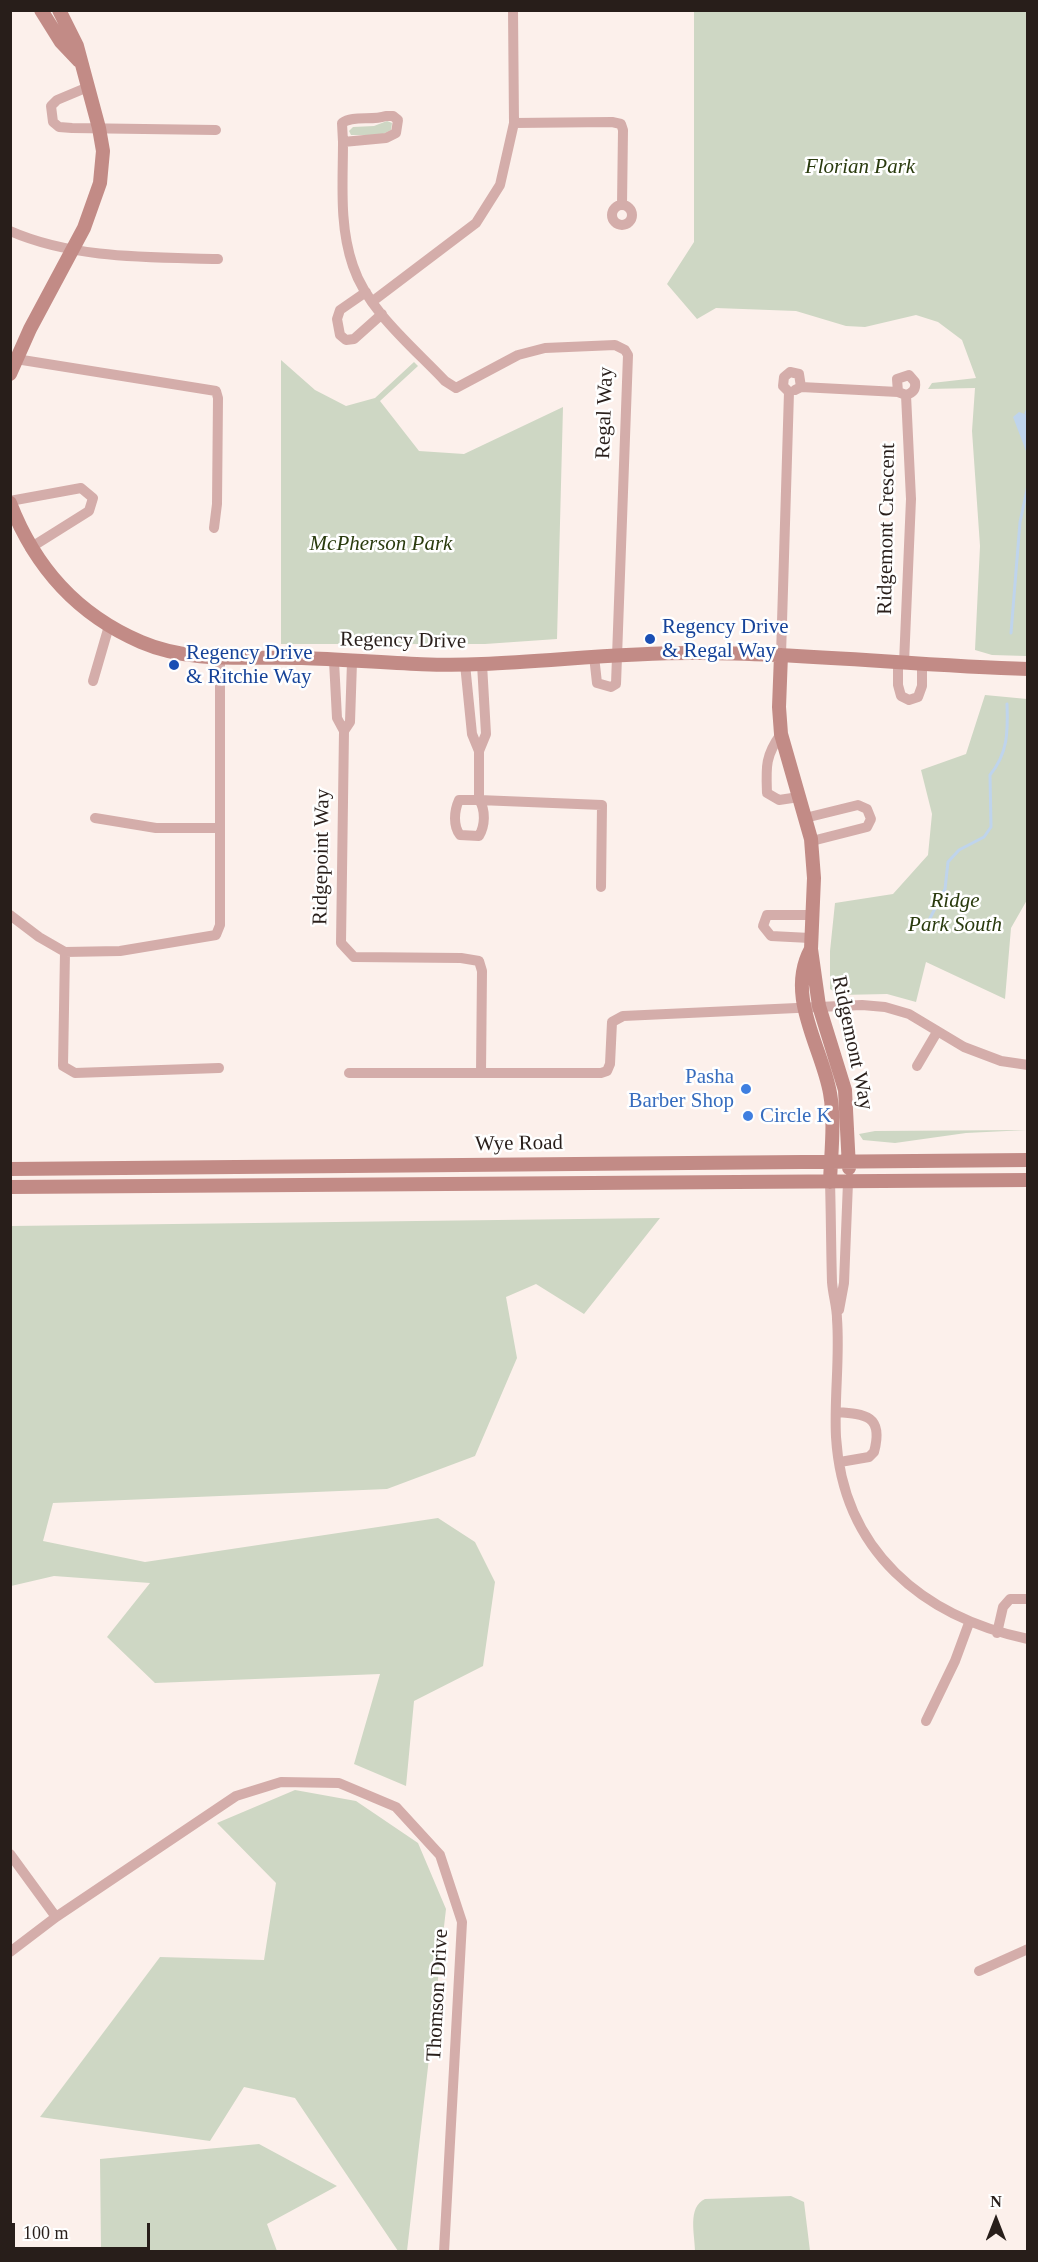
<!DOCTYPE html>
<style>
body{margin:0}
#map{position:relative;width:1038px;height:2262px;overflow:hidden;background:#fcf0eb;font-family:"Times New Roman",serif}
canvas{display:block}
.frame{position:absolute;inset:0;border:12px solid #281e1a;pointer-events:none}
.north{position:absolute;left:966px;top:2190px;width:60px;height:60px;-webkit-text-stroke:4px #fff;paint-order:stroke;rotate:0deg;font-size:16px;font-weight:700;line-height:24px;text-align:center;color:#281e1a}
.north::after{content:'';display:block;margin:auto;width:21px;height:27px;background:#281e1a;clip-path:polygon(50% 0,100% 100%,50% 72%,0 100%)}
.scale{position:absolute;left:12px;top:2223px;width:138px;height:27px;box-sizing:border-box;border:3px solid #281e1a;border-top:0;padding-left:8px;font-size:18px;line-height:21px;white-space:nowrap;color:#281e1a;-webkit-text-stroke:4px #fff;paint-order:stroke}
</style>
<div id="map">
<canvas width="1038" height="2262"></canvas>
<div class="frame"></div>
<div class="north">N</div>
<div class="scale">100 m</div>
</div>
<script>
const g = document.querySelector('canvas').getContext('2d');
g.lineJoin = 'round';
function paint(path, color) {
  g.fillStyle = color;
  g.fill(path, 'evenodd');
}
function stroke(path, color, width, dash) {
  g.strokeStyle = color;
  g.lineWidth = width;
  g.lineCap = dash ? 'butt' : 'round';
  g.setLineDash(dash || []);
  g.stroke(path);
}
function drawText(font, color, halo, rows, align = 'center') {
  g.font = font + ' "Times New Roman",serif';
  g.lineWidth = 5;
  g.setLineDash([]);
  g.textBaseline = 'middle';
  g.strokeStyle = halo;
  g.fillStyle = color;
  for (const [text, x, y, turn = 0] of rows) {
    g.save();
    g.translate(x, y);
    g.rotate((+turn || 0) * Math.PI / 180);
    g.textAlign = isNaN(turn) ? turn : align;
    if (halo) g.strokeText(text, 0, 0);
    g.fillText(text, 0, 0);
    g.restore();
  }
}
const green = new Path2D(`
 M 694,11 L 1027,11 L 1026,656 L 992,655 L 975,650 L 980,546 L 972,431 L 975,388 L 928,389 L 932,383 L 976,378 L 962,340 L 938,322 L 916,315 L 865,327 L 846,326 L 796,311 L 716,308 L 697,319 L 667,284 L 694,242 Z
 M 387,121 L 392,123 L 391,130 L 381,135 L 351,135 L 349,131 L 353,127 L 374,126 Z
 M 281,360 L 315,390 L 346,406 L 375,398 L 414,362 L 418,366 L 380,401 L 419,451 L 464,454 L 563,407 L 557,639 L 485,644 L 281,644 Z
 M 985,695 L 1027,699 L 1027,900 L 1011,928 L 1005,999 L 926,962 L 916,1002 L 887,994 L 840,995 L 830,989 L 830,951 L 835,903 L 893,894 L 928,855 L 932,814 L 921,770 L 966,754 Z
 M 1027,1130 L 966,1133 L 895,1143 L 863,1140 L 859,1134 L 875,1131 Z
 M 660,1218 L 584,1314 L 536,1284 L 506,1297 L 517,1358 L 475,1456 L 387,1489 L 53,1503 L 43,1541 L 145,1562 L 438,1518 L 475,1542 L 495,1582 L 483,1666 L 414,1701 L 406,1786 L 354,1764 L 380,1674 L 155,1683 L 107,1637 L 150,1583 L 54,1576 L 11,1586 L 11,1226 Z
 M 295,1790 L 356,1801 L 418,1843 L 446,1909 L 407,2251 L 398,2251 L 295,2098 L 244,2087 L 210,2141 L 40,2117 L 160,1957 L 264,1960 L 276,1883 L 217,1823 Z
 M 259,2144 L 337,2186 L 267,2224 L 277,2251 L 101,2251 L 100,2159 Z
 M 791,2196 L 804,2202 L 810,2251 L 695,2251 C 695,2235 687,2207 705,2199 Z`);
const water = new Path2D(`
 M 1019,412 L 1027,415 L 1027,465 L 1026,451 L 1013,417 Z`);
const stream = new Path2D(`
 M 1026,413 L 1028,409
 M 1011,633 L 1020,522 L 1028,485
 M 925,928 L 945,889 L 948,862 L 959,850 L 984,837 L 991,827 L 990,775 C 1008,753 1008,732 1007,704`);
const street = new Path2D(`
 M 88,87 L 57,100 L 51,106 L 53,122 L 59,127 L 72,128 L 216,130
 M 386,116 L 393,116 L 398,120 L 396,133 L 386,138 L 343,142 L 342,123 C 353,115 372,121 386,116 Z
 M 514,123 L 612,122 L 621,124 L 623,130 L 622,205
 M 343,142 C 343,183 339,226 353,266 C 368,311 413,347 445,381 L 456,388 L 518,355 L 545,348 L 615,345 L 625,350 L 628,355 L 616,684 L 611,687 L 597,683 L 594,656
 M612 215a10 10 0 1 1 20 0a10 10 0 1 1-20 0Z
 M 10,231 C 74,259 149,257 218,259
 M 366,292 L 340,310 L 337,319 L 340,335 L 346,340 L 354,339 L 382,314
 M 373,301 L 476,223 L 500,185 L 514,123 L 513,10
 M 16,359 L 216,391 L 218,398 L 217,504 L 214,528
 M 795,390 L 801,387 L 898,392 L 906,395
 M 898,392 L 897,379 L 909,375 L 915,382 C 916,389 913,393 906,395
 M 10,501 L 81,488 L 93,498 L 89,511 L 30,548
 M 781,655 L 789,392 L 783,386 L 784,377 L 790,372 L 799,374 L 801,387
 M 334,661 L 337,718 L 344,731 L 341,943 L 354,957 L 461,958 L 479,961 L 482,971 L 481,1073
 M 898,662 L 898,685 L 901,696 L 909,700 L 918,697 L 922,686 L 922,664
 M 904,663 L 911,499 L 906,395
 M 465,664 L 472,734 L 479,751
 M 482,664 L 486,734 L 479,751 L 479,800 C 486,810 485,826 479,836 L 460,835 C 453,826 454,811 459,800 L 479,800 L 602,805 L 601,887
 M 93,681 L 109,626
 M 344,731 L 350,722 L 352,662
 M 781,734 C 765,756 766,767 767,793 L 779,800 L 799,797
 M 95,818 L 156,828 L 220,828
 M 805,818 L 858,805 L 867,809 L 871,819 L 867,827 L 812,841
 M 10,915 L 39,937 L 65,952 L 120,951 L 216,935 L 220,925 L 220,658
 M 810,938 L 771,936 L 763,926 L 767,915 L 811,915
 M 65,952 L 63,1066 L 75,1073 L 219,1068
 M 917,1066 L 937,1032
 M 349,1073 L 601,1073 L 607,1071 L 610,1064 L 612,1022 L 623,1016 L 862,1005 L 885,1007 L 909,1014 L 964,1047 L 1001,1061 L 1028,1065
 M 830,1182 C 831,1215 831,1249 832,1282 C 833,1295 837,1307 837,1319 C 840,1358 834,1398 836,1437 C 843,1551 923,1617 1028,1639
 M 839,1310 L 844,1283 L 848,1182
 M 836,1412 C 865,1414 884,1415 874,1452 L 869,1457 L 840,1462
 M 997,1633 L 1003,1607 L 1010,1599 L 1028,1599
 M 926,1721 L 955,1661 L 969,1623
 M 10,1854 L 56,1917
 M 10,1952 L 56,1917 L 236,1796 L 281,1782 L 339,1783 L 396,1807 L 440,1855 L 462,1922 L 444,2252
 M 979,1971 L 1028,1949`);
const secondary = new Path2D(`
 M 41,10 L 61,42 L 79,61
 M 10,374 L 30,329 L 84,228 L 100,183 L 103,151 L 99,128 L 77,46 L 59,10
 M 10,503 C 35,567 76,614 141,642 C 192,664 248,656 302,658 C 362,660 422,667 482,664 C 555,661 627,652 700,653 C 809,653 918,666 1028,669
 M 781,655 L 779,707 L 781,734 L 811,839 L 814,878 L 811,949 L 819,1006 L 845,1090 L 849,1168
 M 811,949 C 785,996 822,1047 830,1093 C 835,1122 831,1153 830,1182
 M 10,1169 L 1028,1160
 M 10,1187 L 1028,1180`);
const markers = [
 [650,639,6,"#1a4fb4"],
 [174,665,6,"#1a4fb4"],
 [746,1089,6,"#3f7fe0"],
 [748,1116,6,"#3f7fe0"]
];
const parkNames = [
 ["Florian Park",860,167],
 ["McPherson Park",381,544],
 ["Ridge",955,901],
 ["Park South",955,925]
];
const streetNames = [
 ["Regal Way",605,413,-88],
 ["Ridgemont Crescent",887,529,-89],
 ["Regency Drive",403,641,1],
 ["Ridgepoint Way",322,857,-89],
 ["Ridgemont Way",852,1043,78],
 ["Wye Road",519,1144,-1],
 ["Thomson Drive",438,1995,-87]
];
const transitNames = [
 ["Regency Drive",662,627],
 ["& Regal Way",662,651],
 ["Regency Drive",186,653],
 ["& Ritchie Way",186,677]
];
const shopNames = [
 ["Pasha",734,1077],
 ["Barber Shop",734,1101],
 ["Circle K",760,1116,"left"]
];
paint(green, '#ced7c4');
paint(water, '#bfd4ec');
stroke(stream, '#bfd4ec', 3);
stroke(street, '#d4adaa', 10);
stroke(secondary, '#c28b86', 14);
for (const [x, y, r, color] of markers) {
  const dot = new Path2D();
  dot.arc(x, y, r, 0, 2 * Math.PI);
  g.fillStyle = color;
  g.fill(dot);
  stroke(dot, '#fff', 2);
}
drawText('italic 21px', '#2a3b0e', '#fff', parkNames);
drawText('21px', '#281e1a', '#fff', streetNames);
drawText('21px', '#164399', '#fff', transitNames, 'left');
drawText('21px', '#366cbe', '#fff', shopNames, 'right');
</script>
